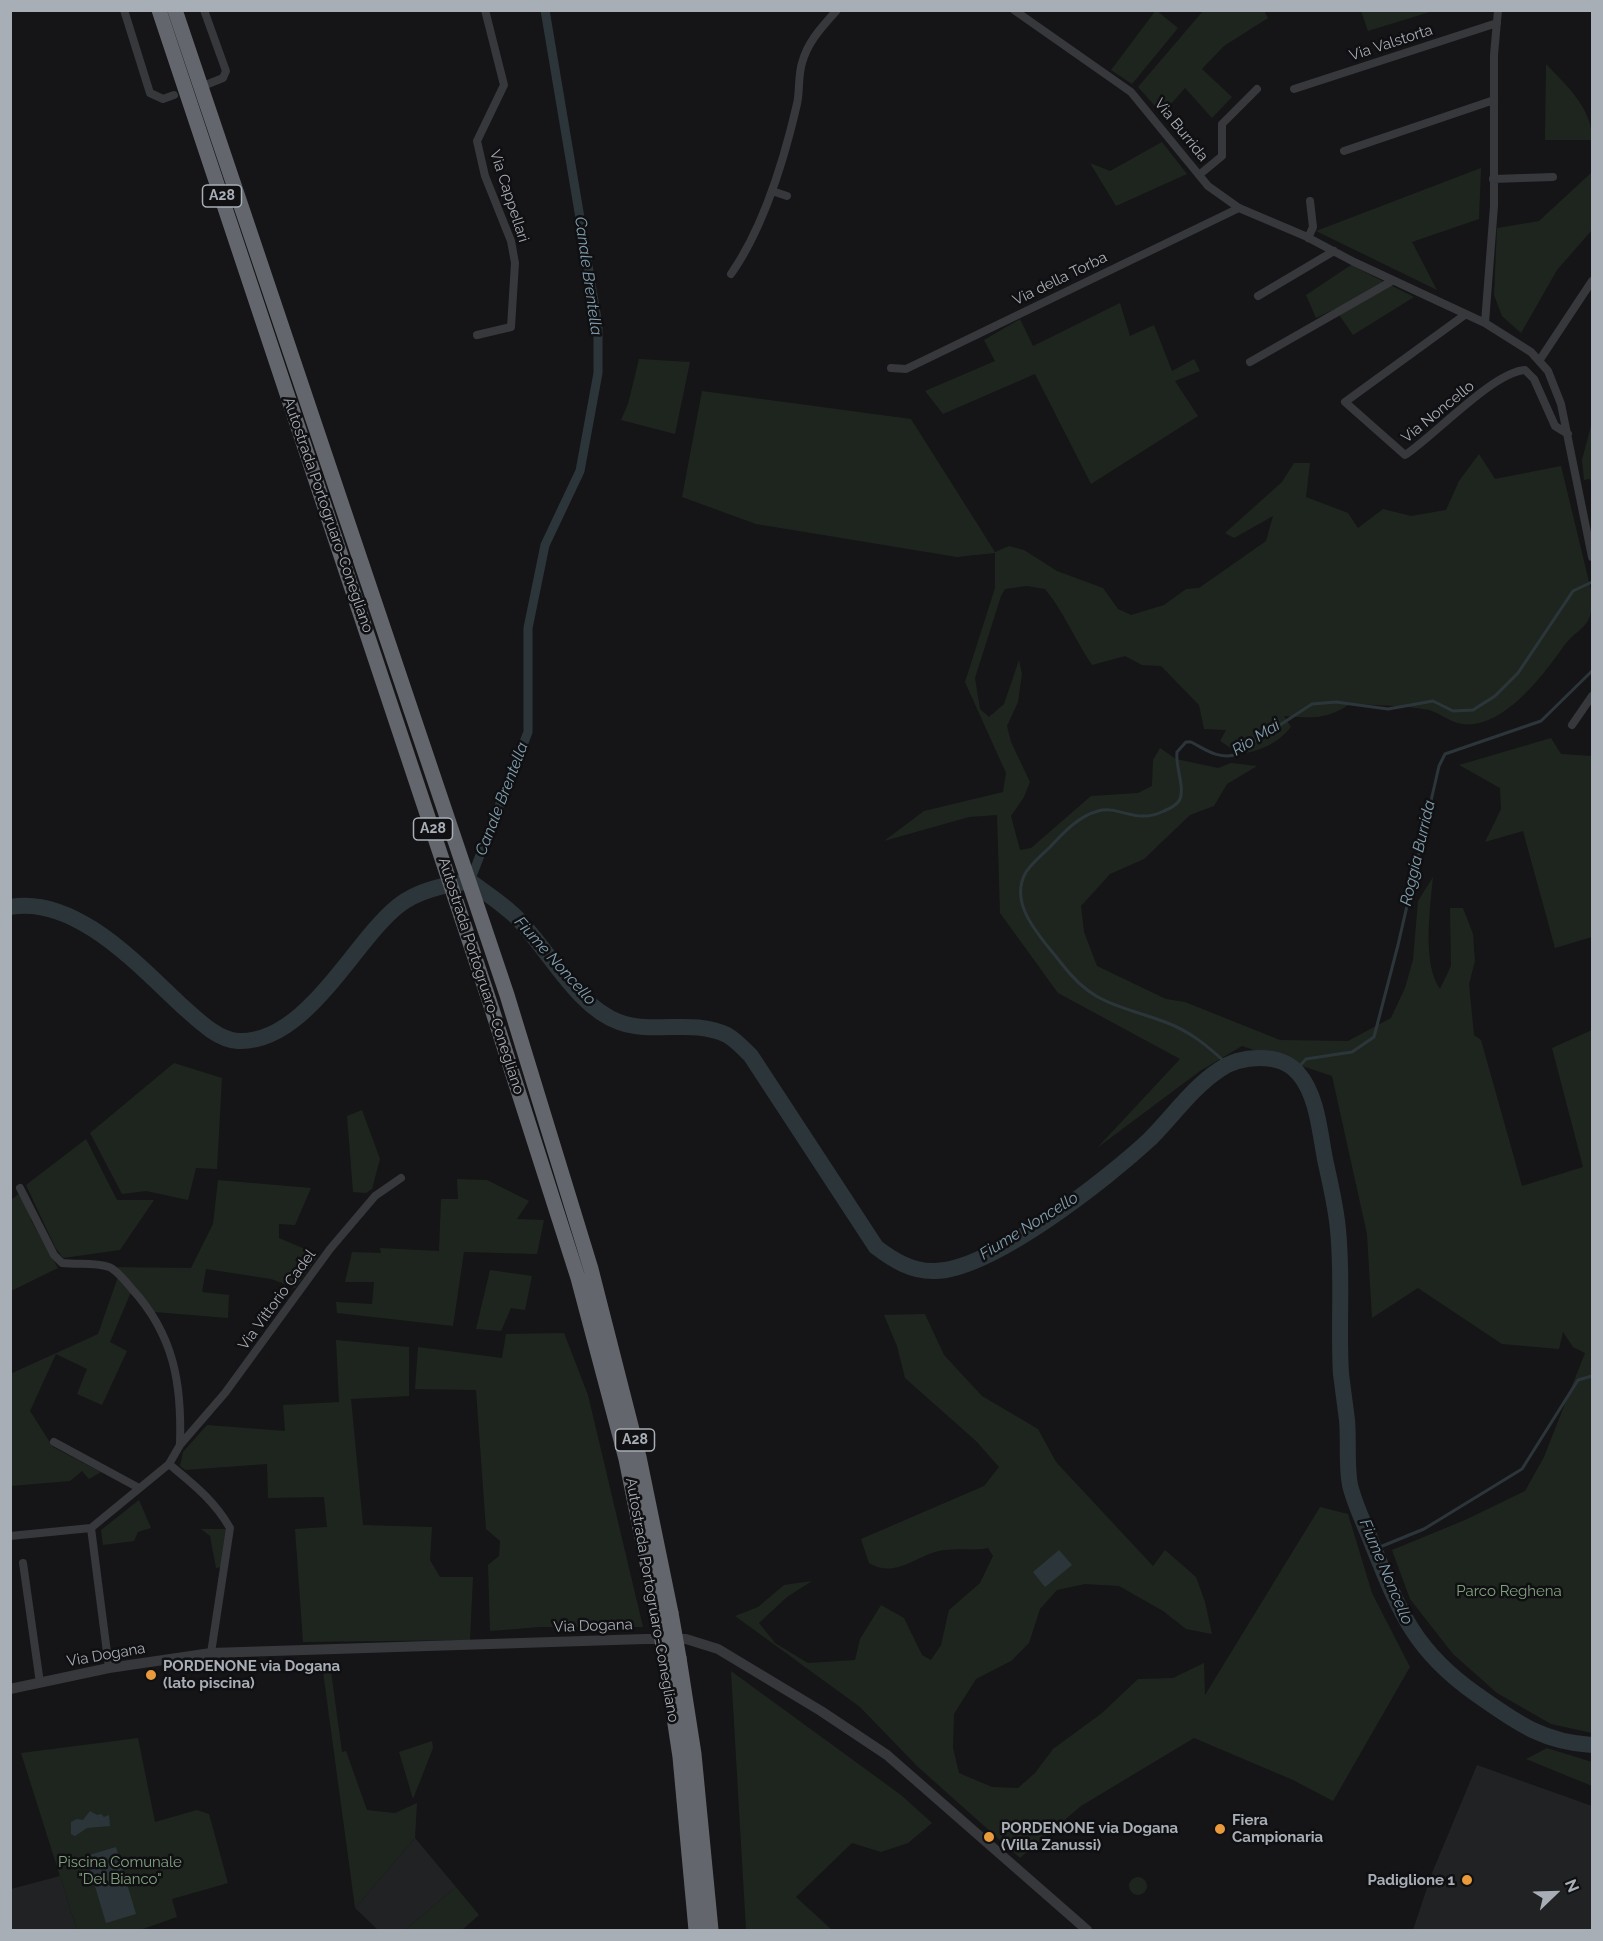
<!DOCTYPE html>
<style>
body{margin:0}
#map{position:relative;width:1603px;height:1941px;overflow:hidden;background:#151517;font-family:Raleway,sans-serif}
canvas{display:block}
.frame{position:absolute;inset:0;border:12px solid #a8aeb6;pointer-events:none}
.north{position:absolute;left:1525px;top:1863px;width:60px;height:60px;-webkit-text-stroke:4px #101012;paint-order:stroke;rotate:67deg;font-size:16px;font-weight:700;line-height:24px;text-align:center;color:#a8aeb6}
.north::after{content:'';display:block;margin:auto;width:21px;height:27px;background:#a8aeb6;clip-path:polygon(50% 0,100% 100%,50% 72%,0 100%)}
</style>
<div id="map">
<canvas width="1603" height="1941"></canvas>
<div class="frame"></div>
<div class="north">N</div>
</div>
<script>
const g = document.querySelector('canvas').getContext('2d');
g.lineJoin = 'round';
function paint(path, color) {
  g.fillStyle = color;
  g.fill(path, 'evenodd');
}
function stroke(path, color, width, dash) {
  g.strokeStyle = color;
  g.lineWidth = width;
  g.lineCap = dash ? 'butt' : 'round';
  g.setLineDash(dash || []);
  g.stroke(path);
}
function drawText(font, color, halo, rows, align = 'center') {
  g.font = font + ' Raleway,sans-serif';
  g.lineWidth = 5;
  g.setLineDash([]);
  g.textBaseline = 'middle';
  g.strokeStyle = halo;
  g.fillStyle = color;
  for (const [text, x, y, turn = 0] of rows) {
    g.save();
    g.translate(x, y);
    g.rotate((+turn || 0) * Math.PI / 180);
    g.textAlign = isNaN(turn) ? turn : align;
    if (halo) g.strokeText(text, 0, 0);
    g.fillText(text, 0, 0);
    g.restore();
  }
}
const built = new Path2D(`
 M 1477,1765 L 1592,1806 L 1592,1930 L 1413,1930 L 1432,1873 Z
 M 415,1838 L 456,1887 L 405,1930 L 378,1930 L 355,1908 Z
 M 60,1876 L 77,1930 L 11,1930 L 11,1889 Z`);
const green = new Path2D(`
 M 1156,10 L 1178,28 L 1132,84 L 1111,70 Z
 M 1203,11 L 1264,11 L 1268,18 L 1224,46 L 1202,69 L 1232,97 L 1212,118 L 1185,88 L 1162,114 L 1138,87 Z
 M 1361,11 L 1361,10 L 1433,11 L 1368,31 Z
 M 1546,64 C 1566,85 1593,109 1592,140 L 1545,140 Z
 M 1162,142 L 1187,174 L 1116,206 L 1090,163 L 1110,171 Z
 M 1481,168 L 1479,219 L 1412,242 L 1437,290 L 1316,231 Z
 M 1592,172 L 1592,230 L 1557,270 L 1521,333 L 1502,316 L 1494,295 L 1497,228 L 1539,221 Z
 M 1351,265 L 1414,297 L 1353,335 L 1335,309 L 1316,318 L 1306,295 Z
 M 1120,303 L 1130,336 L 1154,325 L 1172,371 L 1194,359 L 1200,371 L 1175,381 L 1198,416 L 1091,484 L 1035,374 L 943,414 L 925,391 L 995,361 L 984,340 L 1020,319 L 1033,346 Z
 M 639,359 L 690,362 L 675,434 L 621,420 L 628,404 Z
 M 702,391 L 911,419 L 995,552 L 1009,546 L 1024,550 L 1057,571 L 1103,588 L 1118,609 L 1131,615 L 1164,605 L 1186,589 L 1199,588 L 1266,541 L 1273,516 L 1234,538 L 1225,533 L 1282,482 L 1294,463 L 1310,463 L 1306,497 L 1348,513 L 1358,528 L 1383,509 L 1411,516 L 1446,510 L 1459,481 L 1479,454 L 1495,479 L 1561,466 L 1592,594 C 1593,633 1579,623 1561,650 C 1541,678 1502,729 1463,724 C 1451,723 1440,713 1429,710 C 1404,705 1376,706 1351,703 C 1328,720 1311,718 1284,716 L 1291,727 C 1278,743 1261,751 1240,754 L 1220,741 L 1226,730 L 1204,729 L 1199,705 L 1161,666 L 1142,665 L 1125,656 L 1092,665 C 1075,640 1064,612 1045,589 L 1027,586 L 1005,589 L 1001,596 L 975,678 L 980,709 L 989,717 L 1004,704 L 1019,660 L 1022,674 L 1018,702 L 1007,726 L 1011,742 L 1030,782 L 1024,797 L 1011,816 L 1020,850 L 1031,848 L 1091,796 L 1138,793 L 1152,786 L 1153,760 L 1160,748 L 1176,759 L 1218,768 L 1231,763 L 1257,766 L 1227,784 L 1214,806 L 1190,815 L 1144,859 L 1110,874 L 1081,906 L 1084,932 L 1097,966 L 1166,999 L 1185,1002 L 1280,1040 L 1348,1041 L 1391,1018 L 1405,988 L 1413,960 L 1418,901 L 1433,877 C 1430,908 1422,964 1440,989 L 1451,966 L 1450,908 L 1463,908 L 1473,934 L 1475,961 L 1469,984 L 1474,1035 L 1481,1040 L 1522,1186 L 1583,1167 L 1552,1048 L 1592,1030 L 1592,1733 L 1551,1724 L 1497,1693 L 1453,1654 L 1410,1599 L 1392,1550 L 1465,1520 L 1525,1491 L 1544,1457 L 1585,1353 L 1573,1347 L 1563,1332 L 1559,1349 L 1502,1344 L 1418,1288 L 1372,1318 L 1367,1234 L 1332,1076 L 1242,1046 L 1200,1071 L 1097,1148 L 1180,1059 L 1058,993 L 1000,913 L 997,815 L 969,817 L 884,841 L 924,811 L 1003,792 L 1006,773 L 965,682 L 995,588 L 995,553 L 957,557 L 756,524 L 682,497 Z
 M 1592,422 L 1592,485 L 1590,479 L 1584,480 L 1582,460 Z
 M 1551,738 L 1561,754 L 1592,756 L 1592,937 L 1555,948 L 1523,831 L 1485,842 L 1501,809 L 1500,788 L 1459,765 Z
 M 174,1063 L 222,1078 L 217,1169 L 196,1168 L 188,1200 L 146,1191 L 122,1194 L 90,1133 Z
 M 362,1110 L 380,1159 L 372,1189 L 366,1193 L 353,1192 L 347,1116 Z
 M 86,1139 L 117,1200 L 154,1200 L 120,1250 L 63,1258 L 55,1247 L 26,1185 Z
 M 457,1179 L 487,1180 L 529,1201 L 517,1219 L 544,1220 L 537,1254 L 464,1252 L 453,1326 L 337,1313 L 336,1302 L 372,1304 L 374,1282 L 345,1282 L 352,1252 L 381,1253 L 380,1248 L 439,1251 L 441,1199 L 458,1199 Z
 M 218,1180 L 311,1188 L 295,1225 L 279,1224 L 279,1238 L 319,1255 L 295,1288 L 271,1279 L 206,1269 L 202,1292 L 229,1295 L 228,1318 L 154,1312 L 131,1292 L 110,1342 L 127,1351 L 102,1405 L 77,1394 L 87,1369 L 56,1354 L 30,1411 L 53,1447 L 101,1472 L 89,1479 L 82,1471 L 70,1481 L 11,1486 L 10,1374 L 98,1334 L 118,1277 L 105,1267 L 191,1268 L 213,1224 Z
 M 21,1192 L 32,1222 L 58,1268 L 11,1291 L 11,1200 Z
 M 490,1270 L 532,1276 L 525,1310 L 511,1308 L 501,1331 L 476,1329 Z
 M 925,1314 L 944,1355 L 982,1396 L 1038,1429 L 1056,1462 L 1153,1566 L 1165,1550 L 1196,1577 L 1205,1602 L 1212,1634 L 1186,1629 L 1163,1611 L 1119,1586 L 1085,1584 L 1057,1590 L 1040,1609 L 1029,1643 L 1011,1661 L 976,1679 L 954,1714 L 953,1748 L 959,1773 L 992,1787 L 1018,1788 L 1035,1773 L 1053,1749 L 1102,1713 L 1138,1679 L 1173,1678 L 1204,1663 L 1205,1695 L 1320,1507 L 1348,1514 L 1372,1593 L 1410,1667 L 1333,1801 L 1293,1780 L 1194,1738 L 1081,1806 L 1020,1858 L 917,1766 L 860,1707 L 735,1616 L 758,1607 L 784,1585 L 812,1581 L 787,1597 L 759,1623 L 775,1643 L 808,1663 L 855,1660 L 860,1639 L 881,1605 L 904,1618 L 922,1655 L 931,1660 L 941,1645 L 949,1610 L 980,1583 L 993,1556 L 988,1548 C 973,1551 960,1548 945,1550 C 917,1553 897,1580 869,1563 L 861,1539 L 984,1486 L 999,1467 L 976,1441 L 905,1378 L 897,1346 L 884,1315 Z
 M 564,1333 L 588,1395 L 643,1627 L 541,1627 L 490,1631 L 488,1565 L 499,1556 L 500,1541 L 486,1529 L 476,1390 L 415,1389 L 418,1347 L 502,1358 L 506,1334 Z
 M 336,1340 L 409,1347 L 409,1396 L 351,1399 L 363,1525 L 432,1527 L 430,1560 L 440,1577 L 473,1577 L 470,1640 L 303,1642 L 295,1529 L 327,1527 L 324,1497 L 268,1498 L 267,1464 L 185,1470 L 180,1466 L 183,1452 L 207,1425 L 285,1431 L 283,1405 L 339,1402 Z
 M 139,1500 L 151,1528 L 138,1532 L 134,1541 L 103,1545 L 101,1530 Z
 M 201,1529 L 227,1529 L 221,1567 L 216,1568 L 210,1536 Z
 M 322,1664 L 330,1664 L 342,1752 L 346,1751 L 367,1810 L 395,1813 L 417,1803 L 415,1838 L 355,1908 Z
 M 731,1671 L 901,1795 L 932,1823 L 908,1843 L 881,1852 L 852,1843 L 796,1897 L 832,1930 L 746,1930 Z
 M 138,1738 L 155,1822 L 197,1810 L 209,1814 L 228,1883 L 172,1899 L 177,1917 L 140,1930 L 77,1930 L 21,1753 Z
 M 432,1741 L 433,1748 L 413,1799 L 399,1752 Z
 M 1547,1748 L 1592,1762 L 1592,1786 L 1526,1759 Z
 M1129 1886a9 9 0 1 1 18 0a9 9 0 1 1-18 0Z
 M 456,1887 L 479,1915 L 462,1930 L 405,1930 Z`);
const water = new Path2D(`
 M 1059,1550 L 1072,1565 L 1045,1587 L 1033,1572 Z
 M 90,1811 L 97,1815 L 101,1814 L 104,1817 L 109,1815 L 110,1826 L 87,1828 L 75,1836 L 71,1834 L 71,1822 L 77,1819 L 83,1820 Z
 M 116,1847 L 136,1914 L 106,1923 L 86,1856 Z`);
const stream = new Path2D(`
 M 1228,1065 C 1209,1047 1190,1031 1165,1022 C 1117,1004 1094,1006 1061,963 C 1042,938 1007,905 1026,872 C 1032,863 1043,854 1051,846 C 1064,832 1079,816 1098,811 C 1120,805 1135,825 1164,811 C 1169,809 1175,806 1179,801 C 1186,789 1175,767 1177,752 L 1186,742 L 1191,742 C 1205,749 1217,759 1234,755 L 1312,704 L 1336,702 L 1388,709 L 1433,701 L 1453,711 L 1473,710 L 1495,696 L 1518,673 L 1573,591 L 1592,582
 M 1296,1070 L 1306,1059 L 1352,1052 L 1374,1037 L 1398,945 L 1439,766 L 1445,754 L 1541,721 L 1592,671
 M 1375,1549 L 1424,1529 L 1522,1469 L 1578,1380 L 1592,1376`);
const canal = new Path2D(`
 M 470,881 L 528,732 L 528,628 L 545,545 L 580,471 L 598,373 L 598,325 L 545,10`);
const river = new Path2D(`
 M 10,907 C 75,895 138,965 181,1005 C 197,1019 217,1040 238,1041 C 306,1044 353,942 398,906 C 418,890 445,885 470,881 C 484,892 500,902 514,915 C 547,946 575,1006 619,1022 C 654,1035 692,1018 727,1035 C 736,1040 744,1049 751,1056 L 876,1247 C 893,1260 912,1272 935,1271 C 992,1270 1108,1178 1150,1139 C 1173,1116 1192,1088 1219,1070 C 1240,1055 1280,1052 1298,1073 C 1317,1094 1320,1133 1325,1159 C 1330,1183 1336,1206 1338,1230 C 1343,1278 1338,1326 1341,1374 C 1343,1389 1345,1405 1347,1420 C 1349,1441 1346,1465 1350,1485 C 1355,1506 1366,1527 1373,1546 C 1400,1613 1415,1651 1476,1694 C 1516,1722 1542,1742 1592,1745`);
const minor = new Path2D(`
 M 124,10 L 150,93 L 163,99 L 174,95
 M 204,10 L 226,71 L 223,78 L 208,84
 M 1014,10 L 1131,92 L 1208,186 L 1239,208 L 1305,236 L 1354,262 L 1485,323 L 1531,352 L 1548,371 L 1561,404 L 1592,557
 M 1294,89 L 1497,23
 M 1344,151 L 1494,100
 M 1199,175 L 1222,156 L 1222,124 L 1257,89
 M 1493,179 L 1553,177
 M 772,191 L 787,196
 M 1308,238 L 1313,227 L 1310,201
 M 731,274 C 764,227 784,160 797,104 C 800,90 798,76 802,63 C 808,41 822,27 837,10
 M 1258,296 L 1334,251
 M 1466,314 L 1345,402 L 1405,455 C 1434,436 1493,372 1525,370 L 1534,379 L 1555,426 L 1568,434
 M 1485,323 L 1494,206 L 1494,55 L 1498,10
 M 477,335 L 511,327 L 515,263 L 511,241 L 485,176 L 477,141 L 504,85 L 485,10
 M 1539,361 L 1592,281
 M 1250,362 L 1392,281
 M 891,368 L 906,369 L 1239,208
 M 1572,725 L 1592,696
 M 20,1188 L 54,1255 L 62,1263 C 77,1265 95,1262 109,1267 C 117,1270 126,1282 132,1289 C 174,1335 182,1384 180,1444
 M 54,1442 L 139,1488
 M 169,1464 C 193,1484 214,1500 230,1528 L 211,1653
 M 91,1528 L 109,1668
 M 10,1536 L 91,1528 L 169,1464 L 180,1445 L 225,1393 L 330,1249 L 375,1196 L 401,1178
 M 23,1563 L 40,1683`);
const tertiary = new Path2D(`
 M 10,1689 L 109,1668 L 211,1653 L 645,1639 L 686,1639 L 718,1649 L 821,1711 L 887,1755 L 1087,1930`);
const motorway = new Path2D(`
 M 159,10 L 490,1003 L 578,1278 L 626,1459 L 658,1617
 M 175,10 L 507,995 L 591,1269 L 639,1457 L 671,1613
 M 665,1658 L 680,1757 L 696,1930
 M 679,1658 L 694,1754 L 711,1930`);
const motorwayBridge = new Path2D(`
 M 671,1613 L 679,1658
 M 658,1617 L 665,1658`);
const markers = [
 [151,1675,6,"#e99a3b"],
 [1220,1829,6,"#e99a3b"],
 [989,1837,6,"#e99a3b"],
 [1467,1880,6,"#e99a3b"]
];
const shields = [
 [222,196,39],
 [433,829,39],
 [635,1440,39]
];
const shieldNames = [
 ["A28",222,196],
 ["A28",433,829],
 ["A28",635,1440]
];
const streetNames = [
 ["Via Valstorta",1391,43,-18],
 ["Via Burrida",1181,130,51],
 ["Via Cappellari",509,196,72],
 ["Via della Torba",1060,279,-26],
 ["Via Noncello",1438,412,-39],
 ["Autostrada Portogruaro-Conegliano",328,515,71],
 ["Autostrada Portogruaro-Conegliano",481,976,72],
 ["Via Vittorio Cadel",277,1300,-54],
 ["Autostrada Portogruaro-Conegliano",652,1600,80],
 ["Via Dogana",593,1626,-2],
 ["Via Dogana",106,1655,-10]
];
const parkNames = [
 ["Parco Reghena",1509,1591],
 ["Piscina Comunale",120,1862],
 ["\"Del Bianco\"",120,1879]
];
const poiNames = [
 ["PORDENONE via Dogana",163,1666],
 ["(lato piscina)",163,1683],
 ["Fiera",1232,1820],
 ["Campionaria",1232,1837],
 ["PORDENONE via Dogana",1001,1828],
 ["(Villa Zanussi)",1001,1845],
 ["Padiglione 1",1455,1880,"right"]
];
const waterNames = [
 ["Canale Brentella",588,276,82],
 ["Rio Mai",1256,738,-32],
 ["Canale Brentella",502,799,-69],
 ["Roggia Burrida",1418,853,-77],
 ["Fiume Noncello",555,961,48],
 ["Fiume Noncello",1029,1226,-32],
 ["Fiume Noncello",1386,1572,67]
];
paint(built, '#212224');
paint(green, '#1e251e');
paint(water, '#2c363a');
stroke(stream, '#2c363a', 3);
stroke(canal, '#2c363a', 9);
stroke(river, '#2c363a', 16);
stroke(minor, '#36383c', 8);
stroke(tertiary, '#36383c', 10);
stroke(motorway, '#63676d', 15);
stroke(motorwayBridge, '#63676d', 15);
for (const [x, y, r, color] of markers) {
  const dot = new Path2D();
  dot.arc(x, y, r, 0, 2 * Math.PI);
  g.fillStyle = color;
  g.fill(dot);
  stroke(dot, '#101012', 2);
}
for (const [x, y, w] of shields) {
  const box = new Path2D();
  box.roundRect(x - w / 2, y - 11, w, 22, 4.5);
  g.fillStyle = '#101012';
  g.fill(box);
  stroke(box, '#a8aeb6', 1.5);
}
drawText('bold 14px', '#a8aeb6', null, shieldNames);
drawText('15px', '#a8aeb6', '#101012', streetNames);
drawText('15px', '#82a180', '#101012', parkNames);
drawText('bold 15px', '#a8aeb6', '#101012', poiNames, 'left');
drawText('italic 16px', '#809fb0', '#101012', waterNames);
</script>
